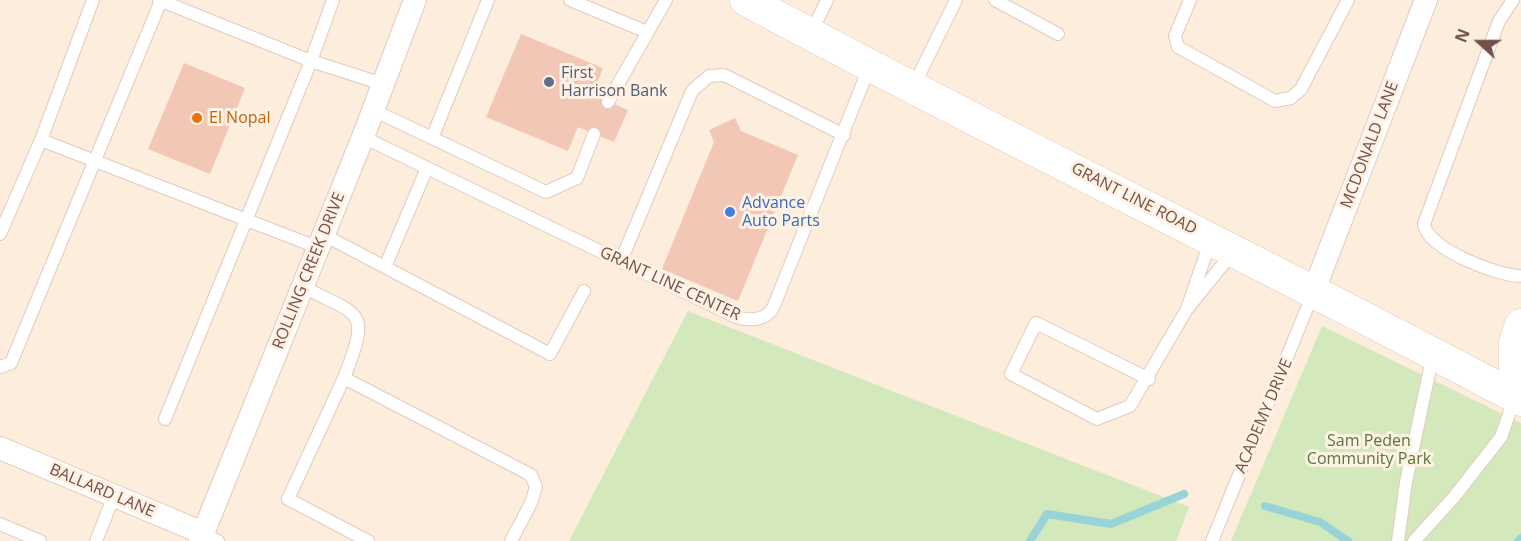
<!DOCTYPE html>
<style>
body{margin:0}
#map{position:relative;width:1521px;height:541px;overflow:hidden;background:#fceddd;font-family:"Open Sans",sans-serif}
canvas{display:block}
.north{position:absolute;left:1449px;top:12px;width:60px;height:60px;-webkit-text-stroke:4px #fff2e4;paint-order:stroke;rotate:291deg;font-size:16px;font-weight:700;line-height:24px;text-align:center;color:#725146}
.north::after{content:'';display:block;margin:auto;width:21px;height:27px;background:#725146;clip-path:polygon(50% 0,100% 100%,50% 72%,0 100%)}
</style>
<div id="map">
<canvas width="1521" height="541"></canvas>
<div class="north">N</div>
</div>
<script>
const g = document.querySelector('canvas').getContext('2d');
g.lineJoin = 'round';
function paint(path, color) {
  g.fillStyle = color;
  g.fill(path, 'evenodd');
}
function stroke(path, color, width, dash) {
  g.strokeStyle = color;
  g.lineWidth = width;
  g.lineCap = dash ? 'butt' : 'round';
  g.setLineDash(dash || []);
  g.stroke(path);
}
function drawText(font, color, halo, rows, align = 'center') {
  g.font = font + ' "Open Sans",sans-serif';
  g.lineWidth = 6;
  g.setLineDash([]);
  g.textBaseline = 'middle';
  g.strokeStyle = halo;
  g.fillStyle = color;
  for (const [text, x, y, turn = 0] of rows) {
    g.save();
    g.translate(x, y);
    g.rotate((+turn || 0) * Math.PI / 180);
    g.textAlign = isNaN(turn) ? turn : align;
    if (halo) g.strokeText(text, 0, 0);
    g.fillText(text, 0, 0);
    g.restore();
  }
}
const green = new Path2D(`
 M 688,311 L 1189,507 L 1176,541 L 569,541 Z
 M 1322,326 L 1521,423 L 1521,541 L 1231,541 Z`);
const stream = new Path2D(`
 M 1265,506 L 1320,522 L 1348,541
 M 1030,541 L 1047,514 L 1111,524 L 1184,494
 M 1518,541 L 1521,538`);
const building = new Path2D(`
 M 521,34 L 603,68 L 592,95 L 628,110 L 614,142 L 578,127 L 568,151 L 486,117 Z
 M 184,63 L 245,88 L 210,174 L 148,149 Z
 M 735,118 L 741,131 L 798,155 L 738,301 L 662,269 L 714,142 L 709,130 Z`);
const service = new Path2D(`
 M 159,0 L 311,61 L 165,419
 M 333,0 L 311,61 L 383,84
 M 570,0 L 647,32
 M 995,0 L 1058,34
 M 1190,0 L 1175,36 L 1178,47 L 1275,101 L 1291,98 L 1301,89 L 1348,0
 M 1513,0 L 1499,21 L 1424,224 C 1427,249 1498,276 1521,276
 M 811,33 L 827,0
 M 913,87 L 956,0
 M 608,102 L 666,0
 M 373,110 L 546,192 L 577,178 L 594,134
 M 363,137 L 736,317 C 749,321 765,321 773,308 L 869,68
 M 432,138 L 488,0
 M 41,140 L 93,0
 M 0,234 L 41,140 L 319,248
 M 324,235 L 550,354 L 584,291
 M 1211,239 L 1187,309 L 1233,252
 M 621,261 L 692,91 L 709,76 L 724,75 L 844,135
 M 385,267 L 427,168
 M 303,287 C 363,317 370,310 344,378 L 531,475 L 536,487 L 531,503 L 511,541
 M 0,367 L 11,363 L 160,3
 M 344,378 L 288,499 L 368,541
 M 1149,379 L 1036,323 L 1011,374 L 1097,419 L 1130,406 L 1187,309
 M 0,524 L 40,541
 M 203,533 L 218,541
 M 96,541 L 114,496
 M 1212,541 L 1314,291
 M 1398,541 L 1406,482 L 1433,354
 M 1414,541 L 1454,497 L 1501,437 L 1515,397`);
const minor = new Path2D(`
 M 1314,290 L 1426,0
 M 0,448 L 203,533
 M 200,541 L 363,137 L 415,0`);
const secondary = new Path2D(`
 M 746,0 C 1002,138 1265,263 1521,400
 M 1515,397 L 1515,342 L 1521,325`);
const markers = [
 [549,82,6,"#5c6f8a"],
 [197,118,6,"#e8710a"],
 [730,212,6,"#3f7fe0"]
];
const serviceNames = [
 ["First",561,73],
 ["Harrison Bank",561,91]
];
const foodNames = [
 ["El Nopal",209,118]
];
const streetNames = [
 ["MCDONALD LANE",1370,145,-69],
 ["GRANT LINE ROAD",1134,199,27],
 ["ROLLING CREEK DRIVE",309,271,-68],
 ["GRANT LINE CENTER",670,284,25],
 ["ACADEMY DRIVE",1264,416,-67],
 ["BALLARD LANE",102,491,23]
];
const shopNames = [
 ["Advance",742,203],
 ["Auto Parts",742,221]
];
const parkNames = [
 ["Sam Peden",1369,441],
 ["Community Park",1369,459]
];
paint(green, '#d3e9bc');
stroke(stream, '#98d3d7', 8);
paint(building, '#f2c7b5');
stroke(service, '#e2cabd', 14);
stroke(minor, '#e2cabd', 24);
stroke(secondary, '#e7cbba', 33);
stroke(service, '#fff', 12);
stroke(minor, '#fff', 22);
stroke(secondary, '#fff', 32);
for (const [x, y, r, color] of markers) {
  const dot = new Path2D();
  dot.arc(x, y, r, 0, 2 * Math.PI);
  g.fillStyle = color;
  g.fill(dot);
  stroke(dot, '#fff2e4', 2);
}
drawText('16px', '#4e5e75', '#fff2e4', serviceNames, 'left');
drawText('16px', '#c56008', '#fff2e4', foodNames, 'left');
drawText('16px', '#725146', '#fff2e4', streetNames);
drawText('16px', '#366cbe', '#fff2e4', shopNames, 'left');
drawText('16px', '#54783e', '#fff2e4', parkNames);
</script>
